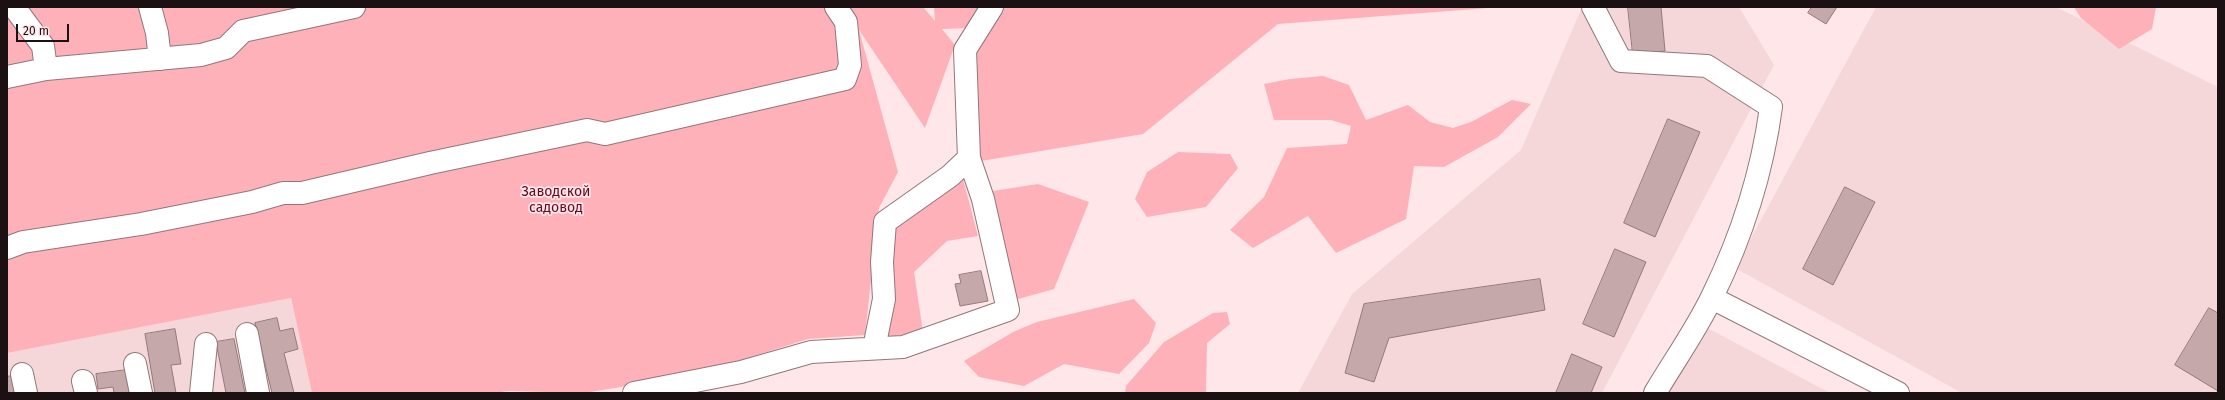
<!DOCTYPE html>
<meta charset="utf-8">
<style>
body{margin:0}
#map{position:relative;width:2225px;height:400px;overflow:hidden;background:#ffe6e8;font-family:"Fira Sans",sans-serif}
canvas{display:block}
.frame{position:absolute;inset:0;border:8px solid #1b1112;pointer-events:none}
.scale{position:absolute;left:16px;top:24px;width:53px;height:18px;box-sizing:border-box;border:2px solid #1b1112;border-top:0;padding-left:5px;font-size:12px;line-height:14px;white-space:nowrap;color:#1b1112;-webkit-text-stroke:3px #ffe6e8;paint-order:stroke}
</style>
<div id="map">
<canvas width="2225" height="400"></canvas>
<div class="frame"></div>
<div class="scale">20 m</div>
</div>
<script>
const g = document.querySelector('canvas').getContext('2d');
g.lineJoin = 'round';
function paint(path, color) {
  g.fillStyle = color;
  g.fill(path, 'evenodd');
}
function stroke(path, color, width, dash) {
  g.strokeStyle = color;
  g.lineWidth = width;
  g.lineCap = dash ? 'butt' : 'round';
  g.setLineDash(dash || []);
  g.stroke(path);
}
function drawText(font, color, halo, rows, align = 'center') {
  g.font = font + ' "Fira Sans",sans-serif';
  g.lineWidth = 3.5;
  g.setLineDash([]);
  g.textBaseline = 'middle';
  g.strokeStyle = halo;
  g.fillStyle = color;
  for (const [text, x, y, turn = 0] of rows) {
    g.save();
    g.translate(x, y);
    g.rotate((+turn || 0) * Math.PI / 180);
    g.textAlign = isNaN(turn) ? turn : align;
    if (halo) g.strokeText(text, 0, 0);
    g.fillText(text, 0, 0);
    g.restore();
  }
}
const built = new Path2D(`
 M 1582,7 L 1739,7 L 1774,65 L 1602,393 L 1298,393 L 1352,294 L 1521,150 Z
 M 1876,7 L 2056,7 L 2218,87 L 2218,393 L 1962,393 L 1735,268 Z
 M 291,298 L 312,393 L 7,393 L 7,353 Z
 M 1700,324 L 1830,393 L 1662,393 Z`);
const green = new Path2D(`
 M 7,7 L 923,7 L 935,21 L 934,7 L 985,7 L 971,28 L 942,29 L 955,45 L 925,128 L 859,30 L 898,172 L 879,208 L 865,335 L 808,339 L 694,375 L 584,393 L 510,391 L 491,393 L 312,393 L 291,298 L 7,353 Z
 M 1000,7 L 1501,7 L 1278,24 L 1143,134 L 981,161 L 970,123 L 969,61 Z
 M 2074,7 L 2156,7 L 2152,29 L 2119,49 L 2081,18 Z
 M 1323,76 L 1349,85 L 1366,120 L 1408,105 L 1430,122 L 1453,128 L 1471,122 L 1512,100 L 1531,104 L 1498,137 L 1444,167 L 1414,166 L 1406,219 L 1336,253 L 1308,216 L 1253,248 L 1230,230 L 1264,197 L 1287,148 L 1347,144 L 1351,126 L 1331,120 L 1274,120 L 1264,84 L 1290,79 Z
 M 1178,152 L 1230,154 L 1238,168 L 1206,207 L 1147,217 L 1135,199 L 1147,172 Z
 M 962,175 L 978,236 L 947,241 L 914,272 L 923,332 L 882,338 L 892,227 Z
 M 1038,184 L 1089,202 L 1054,289 L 1011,301 L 994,231 L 993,191 Z
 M 1134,299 L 1156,323 L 1149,343 L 1119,374 L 1064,364 L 1024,386 L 979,377 L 964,361 L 1013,332 L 1037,322 Z
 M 1227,312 L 1230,324 L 1207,343 L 1206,393 L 1125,393 L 1126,386 L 1164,342 L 1213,313 Z`);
const building = new Path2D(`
 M 1628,7 L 1661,7 L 1665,51 L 1633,54 Z
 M 1812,7 L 1837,7 L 1826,24 L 1808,13 Z
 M 1668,119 L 1700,132 L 1655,237 L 1624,223 Z
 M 1845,187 L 1875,202 L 1833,285 L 1803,269 Z
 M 1615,249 L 1646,262 L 1614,337 L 1583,324 Z
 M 981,271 L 988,301 L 960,306 L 955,284 L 961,283 L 959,275 Z
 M 1540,279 L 1545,310 L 1389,338 L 1374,382 L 1345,373 L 1364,304 Z
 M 2209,308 L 2218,313 L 2218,391 L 2175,365 Z
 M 277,318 L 280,331 L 293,328 L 298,349 L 284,353 L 294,393 L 272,393 L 255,323 Z
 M 175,329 L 181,364 L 171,365 L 176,393 L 155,393 L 145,334 Z
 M 234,339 L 245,393 L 226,393 L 216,342 Z
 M 1572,354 L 1602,367 L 1591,393 L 1556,393 Z
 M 127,370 L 130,393 L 114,393 L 113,387 L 98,389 L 96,374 Z
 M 11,376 L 15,393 L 7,393 L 7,377 Z`);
const minor = new Path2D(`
 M 14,7 L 43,46 L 46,69
 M 150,7 L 157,33 L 160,59
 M 1593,7 L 1621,61 L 1707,66 L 1771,107 C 1762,174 1742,236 1712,297 C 1696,330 1674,361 1655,393
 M 7,77 L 46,69 L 201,55 L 226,48 L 243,31 L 354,7
 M 7,248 L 23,242 L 141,224 L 252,202 L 283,193 L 302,193 L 430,163 L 587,130 L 605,134 L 845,79 L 850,65 L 846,22 L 836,7
 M 1712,298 L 1898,393
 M 247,334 L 258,393
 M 874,348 L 884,299 L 882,262 L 885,222 L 950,176 L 969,158 L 965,50 L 992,7
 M 135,364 L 141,393
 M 22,374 L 26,393
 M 83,381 L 86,393
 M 201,393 L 206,344
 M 634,393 L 741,372 L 811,352 L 903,347 L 1008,310 L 983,199 L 969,158`);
const parkNames = [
 ["Заводской",556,192],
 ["садовод",556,208]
];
paint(built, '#f6d7d9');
paint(green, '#feb1b9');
paint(building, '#c5a8aa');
stroke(building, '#957a7c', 1);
stroke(minor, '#92777a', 24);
stroke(minor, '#fff', 22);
drawText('14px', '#630922', '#ffe6e8', parkNames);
</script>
